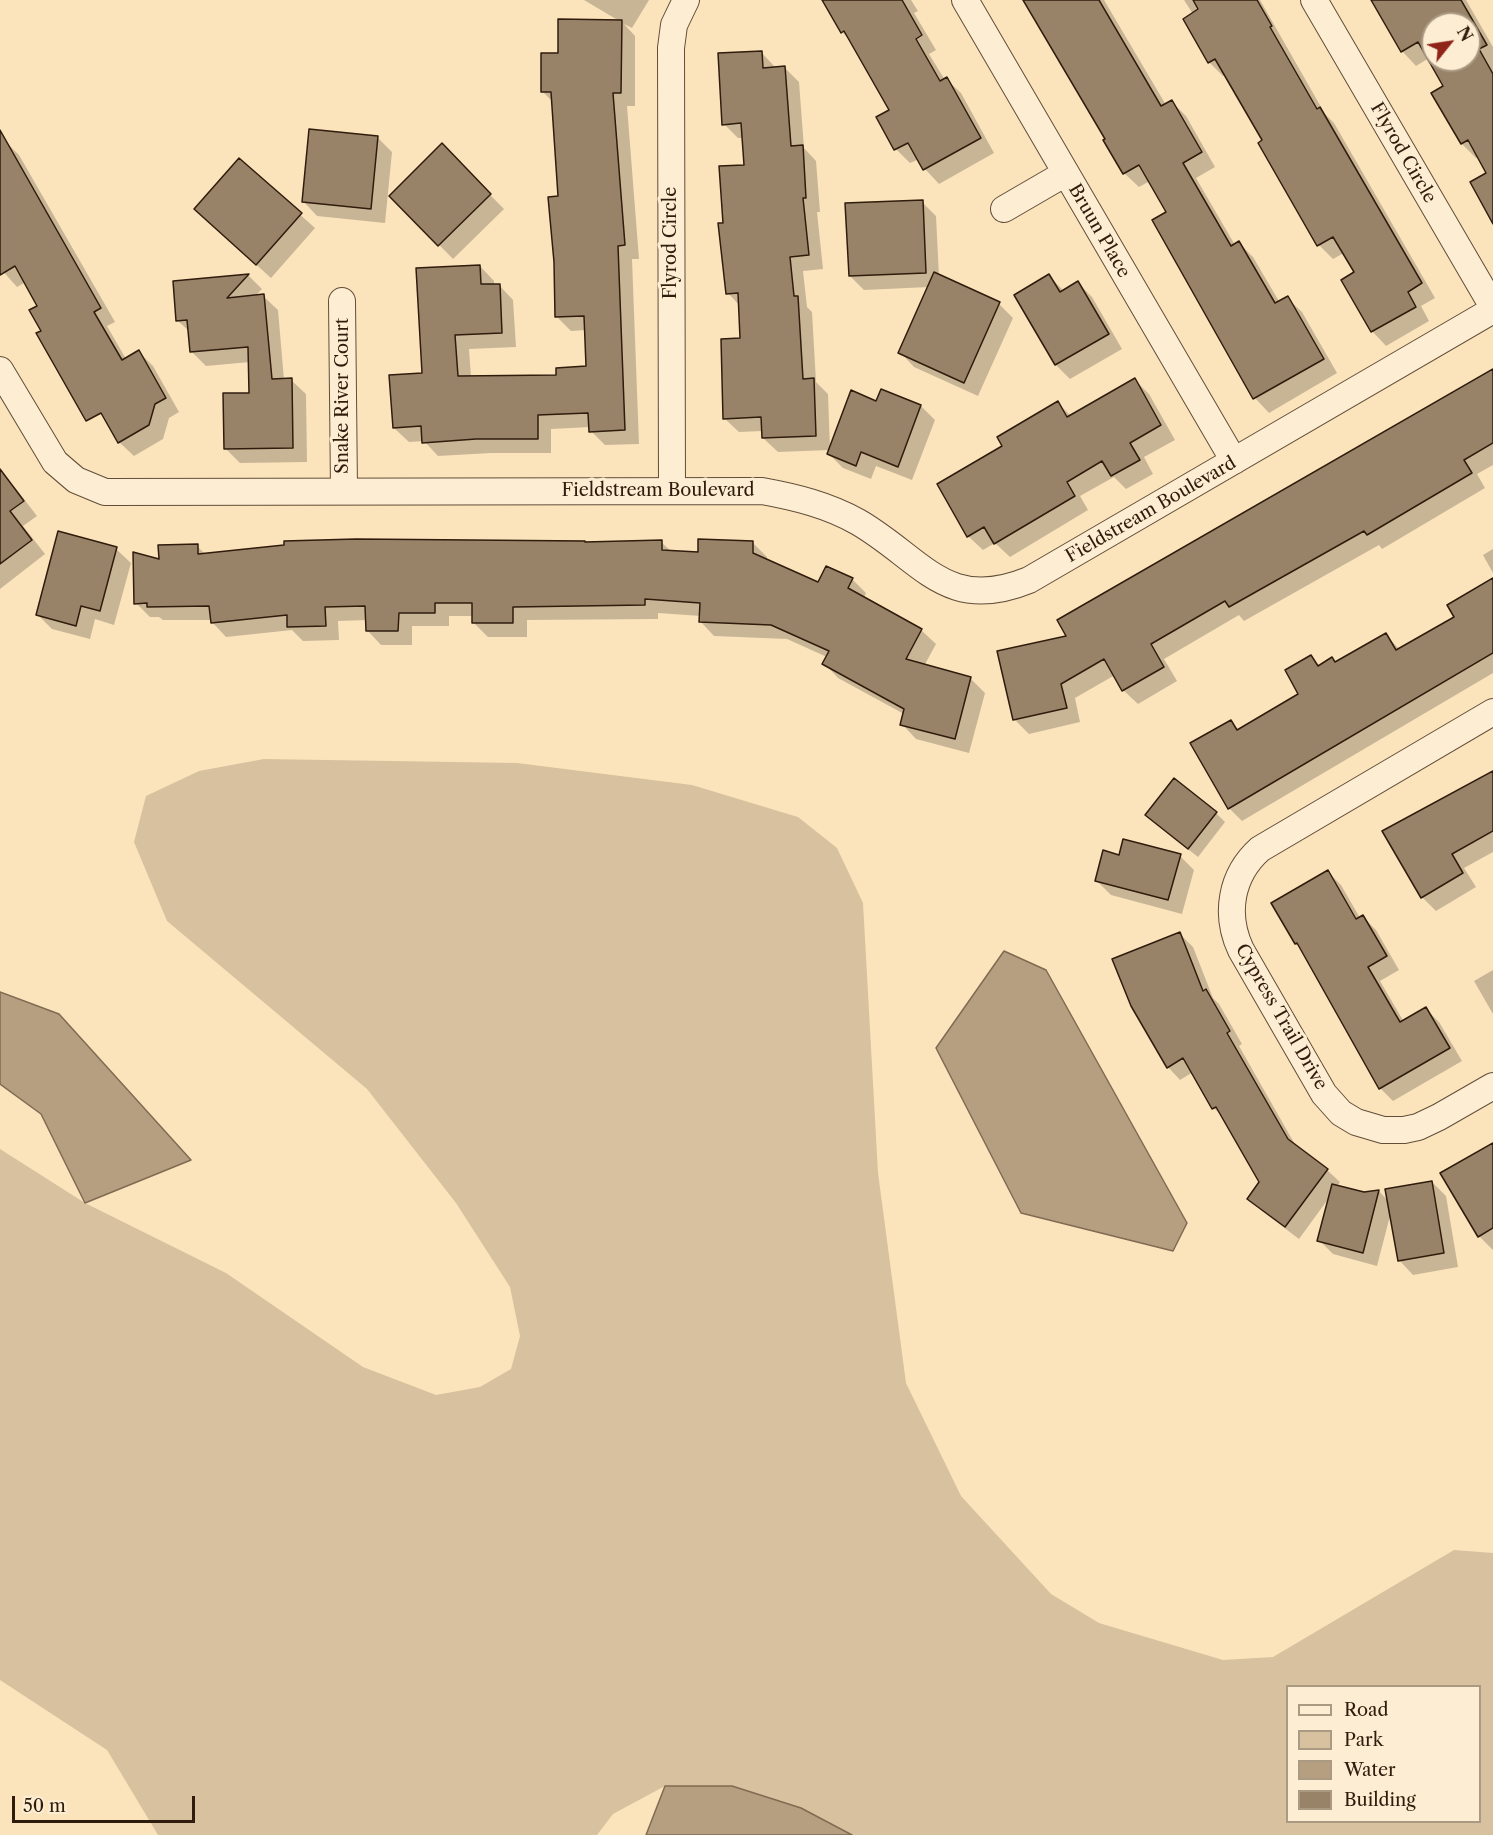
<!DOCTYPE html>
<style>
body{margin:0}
#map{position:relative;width:1493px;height:1835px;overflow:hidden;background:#fbe3bc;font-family:"Libre Caslon Text",serif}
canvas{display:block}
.legend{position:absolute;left:1286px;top:1685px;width:195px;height:138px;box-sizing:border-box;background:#fcedd3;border:2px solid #aa9983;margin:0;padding:8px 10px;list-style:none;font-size:18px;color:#2f1c0c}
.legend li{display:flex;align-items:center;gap:12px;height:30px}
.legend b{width:30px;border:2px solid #aa9983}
.north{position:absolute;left:1421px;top:12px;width:60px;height:60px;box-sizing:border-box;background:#fcedd3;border:2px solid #aa9983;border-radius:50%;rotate:60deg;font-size:16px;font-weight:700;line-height:24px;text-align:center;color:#2f1c0c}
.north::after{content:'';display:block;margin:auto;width:21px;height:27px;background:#8f2418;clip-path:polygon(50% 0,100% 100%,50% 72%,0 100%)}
.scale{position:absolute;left:12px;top:1796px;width:183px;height:27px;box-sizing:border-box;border:3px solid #2f1c0c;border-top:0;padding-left:8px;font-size:18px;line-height:21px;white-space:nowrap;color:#2f1c0c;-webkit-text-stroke:4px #fcedd3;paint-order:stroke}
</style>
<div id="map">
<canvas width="1493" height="1835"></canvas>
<ul class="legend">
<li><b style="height:8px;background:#fcedd3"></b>Road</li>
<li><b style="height:16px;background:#d8c19e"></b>Park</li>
<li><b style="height:16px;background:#b69f80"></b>Water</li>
<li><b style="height:16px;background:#998368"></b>Building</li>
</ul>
<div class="north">N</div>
<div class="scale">50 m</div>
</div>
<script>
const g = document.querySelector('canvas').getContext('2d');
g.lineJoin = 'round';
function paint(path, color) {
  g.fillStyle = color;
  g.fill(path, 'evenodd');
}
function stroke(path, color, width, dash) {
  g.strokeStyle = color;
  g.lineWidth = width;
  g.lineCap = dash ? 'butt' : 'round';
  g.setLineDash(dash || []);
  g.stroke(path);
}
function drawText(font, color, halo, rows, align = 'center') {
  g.font = font + ' "Libre Caslon Text",serif';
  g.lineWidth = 6;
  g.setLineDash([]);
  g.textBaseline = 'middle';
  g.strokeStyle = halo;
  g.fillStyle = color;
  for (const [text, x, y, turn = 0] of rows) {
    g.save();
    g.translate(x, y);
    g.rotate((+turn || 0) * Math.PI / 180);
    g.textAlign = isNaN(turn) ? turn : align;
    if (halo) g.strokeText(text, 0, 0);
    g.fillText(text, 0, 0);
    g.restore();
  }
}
const green = new Path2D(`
 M 264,759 L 517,763 L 692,785 L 798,817 L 837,848 L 863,903 L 878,1173 L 906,1383 L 961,1496 L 1051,1594 L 1099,1623 L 1223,1660 L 1273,1657 L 1454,1550 L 1493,1553 L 1493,1835 L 852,1835 L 801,1808 L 732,1786 L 665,1786 L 613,1814 L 597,1835 L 158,1835 L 107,1750 L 0,1680 L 0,1149 L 85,1203 L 226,1273 L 363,1367 L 436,1395 L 480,1387 L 511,1369 L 520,1336 L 510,1287 L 456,1203 L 367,1089 L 167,921 L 134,842 L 146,796 L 199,771 ZM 1288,1686 L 1480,1686 L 1480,1822 L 1288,1822 Z`);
const water = new Path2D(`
 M 1004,951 L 1046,970 L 1187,1223 L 1173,1251 L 1021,1213 L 936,1048 Z
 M 0,992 L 59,1014 L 191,1160 L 85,1203 L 41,1114 L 0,1084 Z
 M 665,1786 L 732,1786 L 801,1808 L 852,1835 L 646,1835 Z`);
const shadow = new Path2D(`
 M 584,0 L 649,0 L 632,28 L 624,24 L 635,36 L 635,106 L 627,106 L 639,259 L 632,259 L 639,444 L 605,445 L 591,431 L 591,427 L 551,429 L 551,453 L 491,453 L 438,456 L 424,441 L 409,442 L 394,428 L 480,266 L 494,281 L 494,285 L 499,285 L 513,300 L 516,347 L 469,349 L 471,377 L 558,377 L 588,368 L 586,330 L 571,331 L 556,316 L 560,198 L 553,102 L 542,91 L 560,54 L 621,22 Z
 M 824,0 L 911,0 L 918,11 L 914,13 L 936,50 L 929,54 L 945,80 L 946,79 L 961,93 L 994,153 L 939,184 L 925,169 L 919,159 L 910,163 L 896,149 L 878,118 L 891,111 L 851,41 L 842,32 Z
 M 1026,0 L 1104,0 L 1166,105 L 1172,102 L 1186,116 L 1215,167 L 1196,178 L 1235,245 L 1239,243 L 1253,257 L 1280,303 L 1287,298 L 1302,312 L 1337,373 L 1269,413 L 1255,398 L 1154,220 L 1168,212 L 1150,181 L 1139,187 L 1124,173 Z
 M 1184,0 L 1260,0 L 1325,114 L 1334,123 L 1435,298 L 1421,306 L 1429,321 L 1386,346 L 1372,331 L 1343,280 L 1356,273 L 1344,253 L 1333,259 L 1319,245 L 1260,143 L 1264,141 L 1226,75 L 1223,76 L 1209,62 L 1193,14 Z
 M 1372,0 L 1466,0 L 1493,47 L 1493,221 L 1488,174 L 1478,157 L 1476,158 L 1462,144 L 1445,86 L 1429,58 L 1416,66 L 1402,51 ZM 1433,24 L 1469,24 L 1469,60 L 1433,60 Z
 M 761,52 L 776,68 L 785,68 L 799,82 L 804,148 L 816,161 L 820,212 L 817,212 L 823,269 L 803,271 L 807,307 L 812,312 L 816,382 L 828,394 L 830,449 L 877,403 L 882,391 L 921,406 L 935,420 L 912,480 L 876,466 L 871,479 L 843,468 L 828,453 L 830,450 L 778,452 L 763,438 L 763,431 L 739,432 L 724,418 L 742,339 L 740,306 L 728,293 L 724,224 L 746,166 L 743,138 L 738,138 L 724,124 Z
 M 378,138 L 392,152 L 385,223 L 317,216 L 303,201 Z
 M 5,141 L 19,155 L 115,322 L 107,326 L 126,359 L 139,352 L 153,366 L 179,412 L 169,418 L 163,439 L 134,456 L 119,442 L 96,402 L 43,331 L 40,306 L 26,282 L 17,287 L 0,268 L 0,143 Z
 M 442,146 L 504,209 L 453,259 L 391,196 Z
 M 239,160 L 315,228 L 271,278 L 210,223 Z
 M 922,202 L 936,216 L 939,276 L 999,304 L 1013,318 L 978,396 L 914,367 L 900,352 L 929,287 L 864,290 L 850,276 Z
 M 248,275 L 262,289 L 255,296 L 263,296 L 278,310 L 284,380 L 291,380 L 306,394 L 307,462 L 240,463 L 226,449 L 251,394 L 250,362 L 206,366 L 192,352 L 190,332 L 178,321 L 174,282 Z
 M 1049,276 L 1064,291 L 1078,283 L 1092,297 L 1122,349 L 1070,379 L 1056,365 L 1016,295 Z
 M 1493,371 L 1493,465 L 1477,474 L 1485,488 L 1382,549 L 1379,545 L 1244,621 L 1239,615 L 1164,659 L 1177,681 L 1138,704 L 1123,690 L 1115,675 L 1075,698 L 1080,722 L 1029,734 L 1014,719 L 1068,637 Z
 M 1135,380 L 1149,394 L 1175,440 L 1144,457 L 1153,474 L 1126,489 L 1114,477 L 1080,496 L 1088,510 L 1010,557 L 995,543 L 983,550 L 968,536 L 1004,447 L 1058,403 L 1071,416 Z
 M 3,475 L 17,490 L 37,516 L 23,526 L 45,554 L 0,589 L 0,478 Z
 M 585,542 L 661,542 L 672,552 L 699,554 L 753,543 L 767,557 L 767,561 L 819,584 L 852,579 L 866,593 L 864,598 L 921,630 L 936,644 L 924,666 L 970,678 L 985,693 L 969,753 L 916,739 L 902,724 L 904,714 L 838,678 L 824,663 L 827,657 L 787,639 L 714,636 L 700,621 L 701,616 L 658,613 L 658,619 L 527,620 L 527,637 L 488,637 L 473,622 L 473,616 L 449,616 L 449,626 L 412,626 L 412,645 L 381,645 L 367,630 L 367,620 L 338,621 L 339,640 L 303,641 L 292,630 L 226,637 L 212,622 L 212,620 L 163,620 L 159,617 L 150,617 L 136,603 L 160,561 L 197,546 L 206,555 Z
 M 116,549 L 131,563 L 114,625 L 95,619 L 90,639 L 52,629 L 38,615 Z
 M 1493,549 L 1493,573 L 1483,555 Z
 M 1493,580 L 1493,673 L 1242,821 L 1229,808 L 1231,722 L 1239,730 L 1301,695 L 1311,657 L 1320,666 L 1332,659 L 1336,663 L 1386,635 L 1400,650 L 1456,618 Z
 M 1493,773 L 1493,852 L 1464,868 L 1476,887 L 1436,911 L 1422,897 Z
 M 1216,813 L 1225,822 L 1198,857 L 1156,824 Z
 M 1120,856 L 1180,856 L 1194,870 L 1182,914 L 1111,895 L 1096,880 Z
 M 1328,872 L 1341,885 L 1360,918 L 1363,917 L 1376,930 L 1399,970 L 1380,981 L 1404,1022 L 1426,1009 L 1439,1022 L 1462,1061 L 1393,1101 L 1380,1088 L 1301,947 L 1296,943 Z
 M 1180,934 L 1193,947 L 1213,998 L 1219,1004 L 1242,1044 L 1239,1046 L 1297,1148 L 1327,1170 L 1340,1182 L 1337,1187 L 1364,1194 L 1379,1191 L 1389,1202 L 1432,1182 L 1446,1196 L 1458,1267 L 1413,1275 L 1399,1260 L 1391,1212 L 1377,1266 L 1333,1254 L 1319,1240 L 1331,1195 L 1299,1239 L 1262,1211 L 1249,1199 L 1261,1182 L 1225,1119 L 1214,1108 L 1193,1072 L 1180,1080 L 1168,1067 Z
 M 1493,970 L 1493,1014 L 1474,981 Z
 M 1493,1144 L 1493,1250 L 1479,1236 Z`);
const building = new Path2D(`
 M 822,0 L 902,0 L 922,35 L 916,39 L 940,81 L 947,77 L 981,138 L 923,170 L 908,143 L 894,150 L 876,117 L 889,110 L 844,31 L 841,33 Z
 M 1023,0 L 1099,0 L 1161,106 L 1172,100 L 1202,152 L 1183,163 L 1231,246 L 1239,241 L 1275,303 L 1288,296 L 1324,359 L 1253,399 L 1152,220 L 1166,212 L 1139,165 L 1123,174 L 1103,140 L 1105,139 Z
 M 1193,0 L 1257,0 L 1272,26 L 1270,27 L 1317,109 L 1320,107 L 1422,283 L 1408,292 L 1416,307 L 1371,332 L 1341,280 L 1354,272 L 1333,237 L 1317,246 L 1258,143 L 1262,140 L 1215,59 L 1208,63 L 1183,19 L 1198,9 Z
 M 1371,0 L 1461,0 L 1487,45 L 1479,49 L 1493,74 L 1493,224 L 1470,182 L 1486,173 L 1468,140 L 1461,144 L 1431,93 L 1443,86 L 1418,42 L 1401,52 ZM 1433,24 L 1469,24 L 1469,60 L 1433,60 Z
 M 558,19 L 622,20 L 621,93 L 613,93 L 625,245 L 618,246 L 625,430 L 589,432 L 588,413 L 538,415 L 538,439 L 476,439 L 422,443 L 421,426 L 393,428 L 389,375 L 422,373 L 416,268 L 480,265 L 481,284 L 500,284 L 502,333 L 455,335 L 458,376 L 556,375 L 556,368 L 586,366 L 584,316 L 555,317 L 554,262 L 548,197 L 558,196 L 551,92 L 541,92 L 541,53 L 558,53 Z
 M 762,51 L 763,68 L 785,66 L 791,146 L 803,145 L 806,198 L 803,198 L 809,255 L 790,257 L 794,296 L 798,296 L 803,379 L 814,378 L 816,436 L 762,438 L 761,417 L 723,419 L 721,339 L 740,338 L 738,293 L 726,294 L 718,223 L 723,223 L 719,166 L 744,165 L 741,123 L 722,125 L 718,53 Z
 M 309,129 L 378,136 L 371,209 L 302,202 Z
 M 0,130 L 101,308 L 94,312 L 122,360 L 139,350 L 166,398 L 155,404 L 149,425 L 118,443 L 101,413 L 86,421 L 36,333 L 41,331 L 29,310 L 37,306 L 15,266 L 0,275 Z
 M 442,143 L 491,194 L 438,246 L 389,196 Z
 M 239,158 L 302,213 L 256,265 L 194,209 Z
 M 923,200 L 926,273 L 849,276 L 845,203 Z
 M 934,272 L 1000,302 L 964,383 L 898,353 Z
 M 249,274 L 227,298 L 264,294 L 272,379 L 292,378 L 293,448 L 224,449 L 223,393 L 249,393 L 248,347 L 190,352 L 187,320 L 176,321 L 173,281 Z
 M 1049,274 L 1060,292 L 1078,281 L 1109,334 L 1055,365 L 1014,295 Z
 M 1493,369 L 1493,443 L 1464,460 L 1472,473 L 1367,535 L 1364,531 L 1229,607 L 1225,601 L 1151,644 L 1164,667 L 1122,691 L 1104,659 L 1061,684 L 1067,708 L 1013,720 L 997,651 L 1066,636 L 1057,620 Z
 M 1135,378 L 1161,425 L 1130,443 L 1140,460 L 1111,476 L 1102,461 L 1067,482 L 1075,496 L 994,544 L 984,527 L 967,537 L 937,484 L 1002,446 L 997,437 L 1058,401 L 1067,417 Z
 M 881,389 L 921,405 L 898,467 L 861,452 L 856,466 L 827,454 L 851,390 L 876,401 Z
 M 0,469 L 24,501 L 10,511 L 32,540 L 0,564 Z
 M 58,531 L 117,547 L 100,611 L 81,606 L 76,626 L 36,615 Z
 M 356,539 L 585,541 L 585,542 L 662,540 L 662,550 L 698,552 L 698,539 L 753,541 L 753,553 L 818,582 L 826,566 L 853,578 L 848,588 L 922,629 L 906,659 L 971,677 L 955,739 L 900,725 L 904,709 L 822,664 L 829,651 L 771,625 L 699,622 L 700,603 L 645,599 L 645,605 L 513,607 L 513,623 L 472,623 L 472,603 L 435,603 L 435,613 L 399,613 L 398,631 L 366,631 L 365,606 L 325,607 L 326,626 L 287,627 L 287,615 L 211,623 L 209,606 L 147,607 L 147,603 L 134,604 L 133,552 L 159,559 L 158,545 L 198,544 L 198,554 L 284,545 L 284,541 Z
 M 1493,578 L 1493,653 L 1228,809 L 1190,743 L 1231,720 L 1237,730 L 1298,694 L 1285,670 L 1311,655 L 1318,666 L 1332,657 L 1335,662 L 1386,633 L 1396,650 L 1454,617 L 1447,605 Z
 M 1493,771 L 1493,831 L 1452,854 L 1463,873 L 1421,898 L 1382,831 Z
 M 1174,778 L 1217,812 L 1188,849 L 1145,815 Z
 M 1123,839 L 1181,854 L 1168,900 L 1095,881 L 1103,850 L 1119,855 Z
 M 1328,870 L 1356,919 L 1363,915 L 1387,956 L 1368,967 L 1400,1022 L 1426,1007 L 1450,1048 L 1379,1089 L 1297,943 L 1295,944 L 1271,903 Z
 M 1180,932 L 1203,991 L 1206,989 L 1230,1031 L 1227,1033 L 1288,1139 L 1328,1169 L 1285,1227 L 1247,1199 L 1259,1182 L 1216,1107 L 1212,1109 L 1183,1058 L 1167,1068 L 1131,1006 L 1112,959 Z
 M 1493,1143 L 1493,1228 L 1478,1237 L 1440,1173 Z
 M 1432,1181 L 1444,1253 L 1398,1261 L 1385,1189 Z
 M 1332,1184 L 1364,1192 L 1379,1190 L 1363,1253 L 1317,1241 Z`);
const street = new Path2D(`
 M 965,0 L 1234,461
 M 1314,0 L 1493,307
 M 1004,209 L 1066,173
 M 342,301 L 344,490
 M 0,370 L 55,462 L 76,480 L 105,492 L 762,491 C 795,497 828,505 858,522 C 922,559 946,614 1029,580 L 1493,310
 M 672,490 L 671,48 L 674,25 L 686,0
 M 1493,712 L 1260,849 C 1231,875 1224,914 1241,950 L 1324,1094 L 1341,1113 L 1356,1122 L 1383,1130 L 1404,1130 L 1418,1127 L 1439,1117 L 1493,1086`);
const streetNames = [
 ["Flyrod Circle",1403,153,60],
 ["Bruun Place",1099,231,60],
 ["Flyrod Circle",671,243,-90],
 ["Snake River Court",343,396,-90],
 ["Fieldstream Boulevard",658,491],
 ["Fieldstream Boulevard",1151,510,-30],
 ["Cypress Trail Drive",1281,1017,60]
];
paint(green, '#d8c19e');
paint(water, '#b69f80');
stroke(water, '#806b52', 1.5);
paint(shadow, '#0003');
paint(building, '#998368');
stroke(building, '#2f1c0c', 1.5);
stroke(street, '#624e38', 28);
stroke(street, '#fcedd3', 26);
drawText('18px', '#2f1c0c', '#fcedd3', streetNames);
</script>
